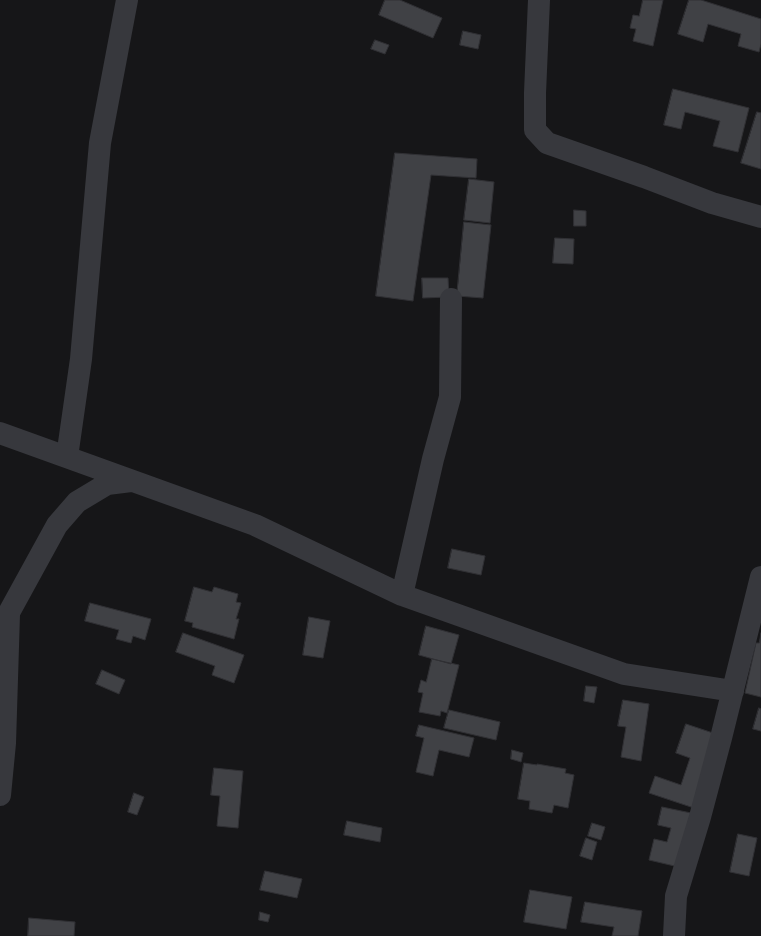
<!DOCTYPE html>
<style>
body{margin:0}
canvas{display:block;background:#161618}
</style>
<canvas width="761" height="936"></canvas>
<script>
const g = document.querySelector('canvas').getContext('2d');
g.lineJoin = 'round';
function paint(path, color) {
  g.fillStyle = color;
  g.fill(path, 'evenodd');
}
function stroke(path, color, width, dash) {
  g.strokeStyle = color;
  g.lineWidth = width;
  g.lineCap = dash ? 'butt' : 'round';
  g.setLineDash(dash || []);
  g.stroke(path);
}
const building = new Path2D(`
 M 385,0 L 400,0 L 442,18 L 433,38 L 379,15 Z
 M 643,0 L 663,0 L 653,46 L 633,41 L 636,29 L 630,28 L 633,15 L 639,16 Z
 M 689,0 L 701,0 L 761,19 L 761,44 L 759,52 L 738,46 L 741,34 L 708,24 L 703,42 L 678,34 Z
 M 463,31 L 481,35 L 478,49 L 460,45 Z
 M 375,40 L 389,45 L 385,54 L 371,49 Z
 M 673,89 L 749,108 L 738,152 L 713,146 L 720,121 L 685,112 L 681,129 L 664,125 Z
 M 757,112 L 761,113 L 761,169 L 741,163 Z
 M 395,153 L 477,159 L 476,178 L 431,175 L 413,301 L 376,296 Z
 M 469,179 L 494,182 L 490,223 L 464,220 Z
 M 574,210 L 586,211 L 586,226 L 574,226 Z
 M 464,222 L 491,225 L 483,298 L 457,296 Z
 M 555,238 L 574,239 L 573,264 L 553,263 Z
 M 422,278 L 448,278 L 449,297 L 423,298 Z
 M 452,549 L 485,556 L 481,575 L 448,568 Z
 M 194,587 L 212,592 L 214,587 L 238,594 L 236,602 L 241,603 L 236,619 L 239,619 L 234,639 L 192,627 L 193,623 L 185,621 Z
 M 90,603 L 151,619 L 145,640 L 133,636 L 131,643 L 116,639 L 119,630 L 85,621 Z
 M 309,617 L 330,621 L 323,658 L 303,655 Z
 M 426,626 L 459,635 L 451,664 L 419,655 Z
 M 183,633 L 244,655 L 234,683 L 212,675 L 215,666 L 176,652 Z
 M 761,633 L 761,697 L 745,693 L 756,643 L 759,643 Z
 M 432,659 L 459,665 L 447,713 L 441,711 L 440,716 L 419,712 L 423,693 L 418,692 L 421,680 L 426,682 Z
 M 102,670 L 125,680 L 119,694 L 96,684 Z
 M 586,686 L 597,687 L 594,703 L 584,701 Z
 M 623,700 L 649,704 L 641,761 L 621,757 L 626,727 L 618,726 Z
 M 759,708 L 761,709 L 761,731 L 753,729 Z
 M 449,710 L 500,722 L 496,740 L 444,728 Z
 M 686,724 L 719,735 L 694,808 L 649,793 L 655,776 L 681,785 L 690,758 L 676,753 Z
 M 419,725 L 474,738 L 469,757 L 439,750 L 433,776 L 416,772 L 424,738 L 416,736 Z
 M 512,750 L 523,753 L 521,762 L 511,759 Z
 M 524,763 L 537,765 L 537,764 L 566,769 L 565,773 L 574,775 L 568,808 L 554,805 L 552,813 L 529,809 L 530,801 L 518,799 Z
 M 214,768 L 243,771 L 238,828 L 217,826 L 220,796 L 211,795 Z
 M 134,793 L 144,797 L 137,815 L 128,812 Z
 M 662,807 L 696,814 L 683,868 L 649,860 L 654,839 L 667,842 L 671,828 L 658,825 Z
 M 347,821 L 382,828 L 380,842 L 344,835 Z
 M 592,823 L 605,827 L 601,840 L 588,836 Z
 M 738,834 L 757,838 L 749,876 L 730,872 Z
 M 586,838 L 597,842 L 592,860 L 580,856 Z
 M 265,871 L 302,879 L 297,898 L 260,890 Z
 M 530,890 L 572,897 L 566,929 L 524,922 Z
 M 585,902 L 642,911 L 638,936 L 612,936 L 614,927 L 581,922 Z
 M 260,912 L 270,915 L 268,922 L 259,920 Z
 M 29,918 L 75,922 L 74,936 L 28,936 Z`);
const minor = new Path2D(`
 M 539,0 L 535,93 L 535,130 L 547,143 L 644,177 L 712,203 L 761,217
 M 0,433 L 255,525 L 402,595 L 624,674 L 733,691
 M 67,457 L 81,359 L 100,143 L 127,0
 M 402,595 L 433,459 L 450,397 L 451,299
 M 0,629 L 57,525 L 77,502 L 107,484 L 131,481
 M 0,795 L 5,743 L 9,614
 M 674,936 L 676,896 L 700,817 L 721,738 L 761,577`);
paint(building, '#404145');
stroke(building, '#303034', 1);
stroke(minor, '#37383d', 22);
</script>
